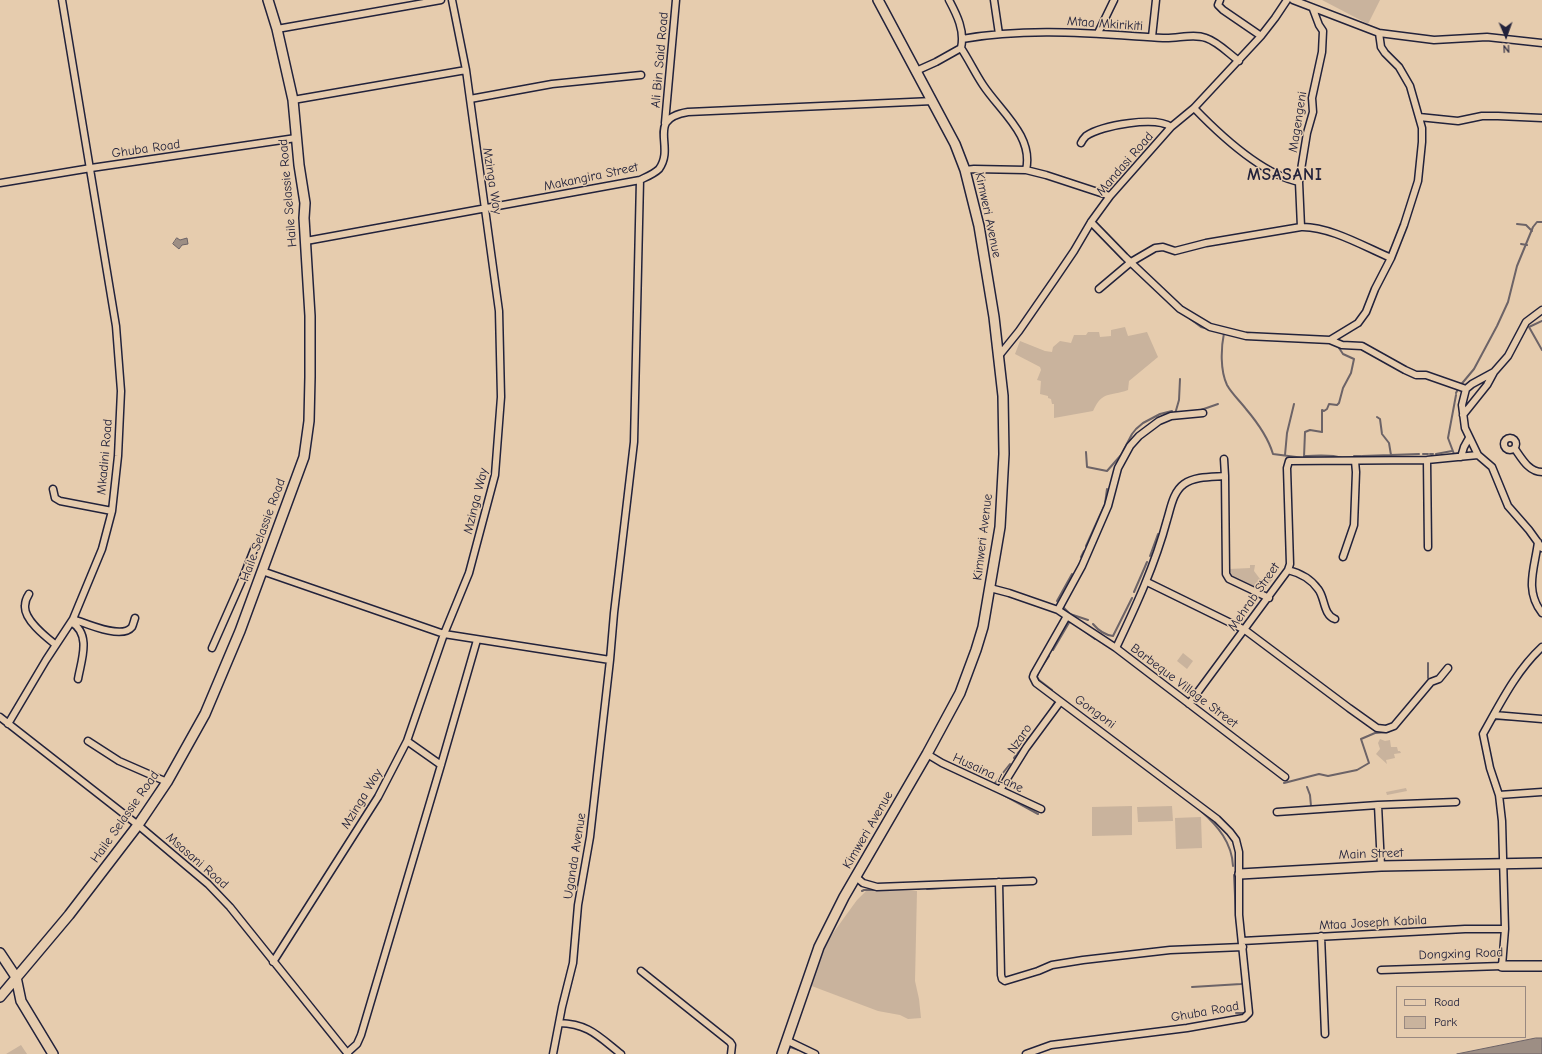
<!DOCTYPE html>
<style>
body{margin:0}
#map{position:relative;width:1542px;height:1054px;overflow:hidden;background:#e6ccae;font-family:"Comic Neue",sans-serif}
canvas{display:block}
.legend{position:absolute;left:1396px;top:986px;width:130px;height:52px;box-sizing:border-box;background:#e6ccae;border:1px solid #988880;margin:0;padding:5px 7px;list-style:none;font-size:12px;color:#22223b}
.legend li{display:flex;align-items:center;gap:8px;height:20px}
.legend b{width:20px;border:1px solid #988880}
.north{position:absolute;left:1486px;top:16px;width:40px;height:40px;-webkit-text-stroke:3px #e6ccae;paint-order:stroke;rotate:178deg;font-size:11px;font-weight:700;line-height:16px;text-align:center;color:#22223b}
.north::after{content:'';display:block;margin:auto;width:14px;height:18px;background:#22223b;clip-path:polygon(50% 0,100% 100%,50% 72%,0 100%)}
</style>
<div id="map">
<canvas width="1542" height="1054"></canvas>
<ul class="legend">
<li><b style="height:5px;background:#e6ccae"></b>Road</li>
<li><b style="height:11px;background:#c9b39d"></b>Park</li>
</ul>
<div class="north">N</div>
</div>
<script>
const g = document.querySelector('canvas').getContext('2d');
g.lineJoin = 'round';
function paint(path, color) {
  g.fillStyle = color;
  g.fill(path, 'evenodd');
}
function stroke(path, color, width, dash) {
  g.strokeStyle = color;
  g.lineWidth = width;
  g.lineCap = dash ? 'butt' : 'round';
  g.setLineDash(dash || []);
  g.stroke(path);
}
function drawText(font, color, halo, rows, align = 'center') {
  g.font = font + ' "Comic Neue",sans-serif';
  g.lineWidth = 3;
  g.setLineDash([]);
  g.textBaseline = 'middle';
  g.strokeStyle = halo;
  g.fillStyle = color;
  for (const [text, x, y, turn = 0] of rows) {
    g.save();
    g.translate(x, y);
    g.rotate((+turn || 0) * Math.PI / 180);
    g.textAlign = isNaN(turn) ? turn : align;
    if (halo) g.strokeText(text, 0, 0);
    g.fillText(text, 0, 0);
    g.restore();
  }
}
const green = new Path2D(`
 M 1322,0 L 1380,0 L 1368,24 Z
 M 1125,327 L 1128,336 L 1147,332 L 1158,357 L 1129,381 L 1128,390 C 1109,397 1103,390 1093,411 L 1054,418 L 1054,404 L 1052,404 L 1051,399 L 1048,398 L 1048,396 L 1040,394 L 1041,381 L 1037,380 L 1041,370 L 1040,367 L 1015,354 L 1020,341 L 1045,351 L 1052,352 L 1053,347 L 1060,341 L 1071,343 L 1074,335 L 1086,335 L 1088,332 L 1099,332 L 1100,337 L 1111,336 L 1111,330 Z
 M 1250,565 L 1255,565 L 1254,571 L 1260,579 L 1271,578 L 1273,579 L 1264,591 L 1229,575 L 1229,569 L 1250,568 Z
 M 1183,653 L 1193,661 L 1187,669 L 1177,661 Z
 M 1380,739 L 1385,741 L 1390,740 L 1391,747 L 1397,747 L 1398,751 L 1400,751 L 1401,753 L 1394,754 L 1395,758 L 1386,760 L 1387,764 L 1376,754 L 1380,749 L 1378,743 Z
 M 1406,788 L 1407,791 L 1387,795 L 1386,792 Z
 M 1132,806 L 1132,835 L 1092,836 L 1092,807 Z
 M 1172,806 L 1173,821 L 1138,822 L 1137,807 Z
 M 1201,817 L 1202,848 L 1176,849 L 1175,818 Z
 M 866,891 L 917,891 L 915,981 L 919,999 L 921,1018 L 908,1019 L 900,1015 L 878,1011 L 809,985 L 820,951 L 857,900 Z
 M 21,1045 L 27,1054 L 6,1054 Z`);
const water = new Path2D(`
 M 177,238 L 180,240 L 187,238 L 188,244 L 182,245 L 179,249 L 173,244 Z
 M 1536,1038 L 1542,1038 L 1542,1054 L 1457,1054 Z`);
const stream = new Path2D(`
 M 1517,224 L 1526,225 L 1532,231
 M 1521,244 L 1527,245
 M 1189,318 L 1201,327 L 1209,329
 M 1542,321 L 1529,327 L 1542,350
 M 1223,332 L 1224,333 C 1221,348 1220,370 1227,385 C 1232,394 1240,401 1246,409 C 1257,422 1268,437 1273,454 L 1304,458 L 1304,456 C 1316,456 1331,454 1342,458
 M 1456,393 L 1459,387 L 1474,369 L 1497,326 L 1508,302 L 1517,266 L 1533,227 L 1537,222 L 1542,222
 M 1456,395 L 1448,438 L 1454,454 L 1459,453
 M 1198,411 L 1218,404
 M 1175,414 L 1179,400 L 1180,379
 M 1377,417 L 1380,419 L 1382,434 L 1389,443 L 1391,455
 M 1086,452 L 1087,467 L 1107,471 L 1121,455 L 1132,434 L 1136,429 L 1143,423 L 1160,414 L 1172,411 L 1172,414
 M 1423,454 L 1428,454
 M 1430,454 L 1433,454
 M 1436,454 L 1452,451
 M 1285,455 L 1287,433 L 1294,404
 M 1354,456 L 1361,456
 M 1362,456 L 1419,454
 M 1304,457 L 1305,432 L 1310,430 L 1322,432 L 1322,410 L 1324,411 L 1327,409 L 1329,404 L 1337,405 L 1339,403 L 1343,388 L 1351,373 L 1354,359 L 1343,354 L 1339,348
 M 1086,546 L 1105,504 L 1107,489
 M 1150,556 L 1158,534
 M 1081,557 L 1084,551
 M 1134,592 L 1147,562
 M 1057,601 L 1072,574
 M 1065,603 L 1063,607 L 1070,614 L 1088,620
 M 1075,624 L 1095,639
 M 1093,624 C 1098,630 1105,635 1113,636 L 1132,598
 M 1053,650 L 1070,621 L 1071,622
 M 1049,656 L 1039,671 L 1037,677 L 1039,680 L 1052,690
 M 1428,678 L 1428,663
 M 1412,710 L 1417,703
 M 1049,712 L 1055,702
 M 1492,722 L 1497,719 L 1521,720
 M 1027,740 L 1033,734
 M 1014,758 L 1023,747
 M 995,783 L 1010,764
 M 1284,783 L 1319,774 L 1328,776 L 1357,770 L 1369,763 L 1361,739 L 1375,733 L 1388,732 L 1391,729
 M 1307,787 L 1310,795 L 1311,806
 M 1000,793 L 1038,814
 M 1201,811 C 1218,826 1232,843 1233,866
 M 1234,875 L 1236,917 L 1238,932
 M 889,889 L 919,889
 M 927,889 L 972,886
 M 862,891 L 864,890 L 876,890
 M 1192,987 L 1241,984 L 1244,983
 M 1236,1013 L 1244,1013 L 1247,1011
 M 787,1053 L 790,1047 L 799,1050`);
const street = new Path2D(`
 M 994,0 L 999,34
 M 1220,0 L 1218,5 L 1223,10 L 1261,36
 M 277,29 L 441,0
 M 1098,33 L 1114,0
 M 1379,33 L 1434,40 L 1487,37 L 1542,43
 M 1152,37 L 1156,0
 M 962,39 C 1030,27 1096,34 1163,38 C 1177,39 1193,33 1206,38 C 1218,42 1228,53 1239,61
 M 961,48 C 969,60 975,73 983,85 C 1000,111 1034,136 1026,170
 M 916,71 L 936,62 L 961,48 C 965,31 957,15 949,0
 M 470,99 L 552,84 L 641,75
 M 293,100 L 466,70
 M 1194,108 C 1220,135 1262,174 1299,182
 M 1419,117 L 1458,121 L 1482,116 L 1498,116 L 1542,118
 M 665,123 L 676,0
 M 1081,143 C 1082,141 1084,138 1086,136 C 1102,125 1156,116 1171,127
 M 965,170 L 974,169 L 1026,170 L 1046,175 L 1110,196
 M 0,183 L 91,168 L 296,138
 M 1091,222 L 1125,257 L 1180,309 L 1210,327 L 1246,336 L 1330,340 L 1358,323 L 1366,312 L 1375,289 L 1391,258 L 1404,225 L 1418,181 L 1422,142 L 1422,128 L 1410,86 L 1399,67 L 1385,53 L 1381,47 L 1379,33 L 1293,0
 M 1301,227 L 1299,182 L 1307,133 L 1313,112 L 1312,98 L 1322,52 L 1323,31 L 1319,25 L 1313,9
 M 306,241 L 640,180 C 646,177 654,174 659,169 C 676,146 645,119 688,112 L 933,101
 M 1099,289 L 1131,262 L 1155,248 L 1163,247 L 1175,251 L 1206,243 L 1301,227 C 1329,226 1365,247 1391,258
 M 1542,310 L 1526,322 L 1508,356 L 1494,372 L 1472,384 L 1466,389 L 1462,405 L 1465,428 L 1478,455 L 1492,467 L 1508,506 L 1529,530 L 1542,548
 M 1330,340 L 1342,345 L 1362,346 L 1405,370 L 1416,375 L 1426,375 L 1466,389
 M 998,357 L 1019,331 L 1055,279 L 1074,251 L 1091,222 L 1110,196 L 1171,127 L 1194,108 L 1261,36 L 1275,18 L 1287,0
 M 1463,415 L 1487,385 L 1494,372
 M1504 444a6 6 0 1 1 12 0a6 6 0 1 1-12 0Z
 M 1515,449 C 1522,459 1529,472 1542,472
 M 1461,457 L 1464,447 L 1469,438
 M 1224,459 L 1225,476 L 1226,574 L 1229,579 L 1269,598
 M 1427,460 L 1428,547
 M 53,489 L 55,498 L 60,501 L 112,511
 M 1538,542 C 1535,567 1524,590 1542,613
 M 1343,557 L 1354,525 L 1356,472 L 1355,461
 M 1288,570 C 1300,573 1311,579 1318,589 C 1325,597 1323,615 1335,619
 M 262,571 L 444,634 L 610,660
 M 1147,582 L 1245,630 L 1349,708 L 1377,728 L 1386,729 L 1394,726 L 1431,682 L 1439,679 L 1448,668
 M 990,588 L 1009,593 L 1058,610 L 1067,616 L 1116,648 L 1285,777
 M 29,594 C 27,597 25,602 25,606 C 24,620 46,637 56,645
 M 1058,610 L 1082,566 L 1108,506 L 1118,468 L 1130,446 L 1139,436 L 1159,421 L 1171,416 L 1203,413
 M 73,619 C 85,623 122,640 132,627 C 133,625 134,621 135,618
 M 71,622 C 92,634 81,661 78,679
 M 212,648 L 242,580 L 255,547
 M 1116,648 C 1136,606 1155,565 1167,520 C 1171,507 1173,492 1184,484 C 1195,476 1212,477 1225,476
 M 1189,704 L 1288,570 L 1290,564 L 1287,468 L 1289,461 L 1427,460 L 1478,455
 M 1494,715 L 1542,719
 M 0,717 L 138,825 L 208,884 L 230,907 L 348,1054
 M 8,724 L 46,660 L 73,619 L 102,549 L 112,511 L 118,456 L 121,391 L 116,326 L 62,0
 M 88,741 L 119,761 L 167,782
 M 407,741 L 441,765
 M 927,754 L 942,763 L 1041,809
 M 1000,790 L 1026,748 L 1060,702
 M 1499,795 L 1542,792
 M 1378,805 L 1381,866
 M 1277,812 L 1378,805 L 1456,802
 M 856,877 L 863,883 L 877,887 L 1033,881
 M 999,882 L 1001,975 L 1002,979 L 1005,981 L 1038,971 L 1052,965 L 1083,960 L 1170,950 L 1243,947
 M 1321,936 L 1325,1034
 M 1242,941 L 1465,929 L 1505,929
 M 273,962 L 378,797 L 407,741 L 444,634 L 469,573 L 495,475 L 501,397 L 499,311 L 466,70 L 452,0
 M 1381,970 L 1502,966 L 1505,929 L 1502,821 L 1499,795 L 1490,768 L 1483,734 C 1500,704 1516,671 1542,647
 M 641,971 L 730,1042 L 732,1045 L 731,1054
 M 559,1023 C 589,1024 598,1036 621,1054
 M 788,1041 L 815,1054
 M 347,1053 L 357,1044 L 361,1035 L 441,765 L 477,640
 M 553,1054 L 562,1007 L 573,963 L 578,905 L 590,837 L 610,660 L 614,613 L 634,442 L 640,180
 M 1026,1054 L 1051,1045 L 1187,1028 L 1238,1019 L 1244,1018 L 1249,1013 L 1239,915 L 1239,852 L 1236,840 L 1230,832 L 1217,819 L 1036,683 L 1033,677 L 1034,674 L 1067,616`);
const secondary = new Path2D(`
 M 1240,874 L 1381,866 L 1542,863
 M 0,953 L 16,977 L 21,1001 L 53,1054
 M 1502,966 L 1542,966
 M 0,997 L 69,915 L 138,825 L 167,782 L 205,714 L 240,631 L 304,457 L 309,421 L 310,377 L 310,316 L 304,218 L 305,203 L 299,165 L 293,100 L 277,29 L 268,0
 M 782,1054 L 819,947 L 844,897 L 927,754 L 960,693 L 976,650 L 983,627 L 1000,527 L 1004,454 L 1003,396 L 994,317 L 979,226 L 965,170 L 955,144 L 878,0`);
const streetNames = [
 ["Mtaa Mkirikiti",1105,24,4],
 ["Ali Bin Said Road",660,60,-85],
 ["Magengeni",1298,122,-81],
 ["Ghuba Road",146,149,-8],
 ["Mandasi Road",1125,164,-49],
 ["Makangira Street",591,177,-12],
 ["Mzinga Way",492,181,81],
 ["Haile Selassie Road",288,193,-95],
 ["Kimweri Avenue",988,215,78],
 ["Mkadini Road",105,457,-85],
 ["Mzinga Way",476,501,-76],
 ["Haile Selassie Road",263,530,-70],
 ["Kimweri Avenue",983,537,-83],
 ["Mehrab Street",1254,597,-55],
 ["Barbeque Village Street",1184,686,37],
 ["Gongoni",1095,712,36],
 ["Nzaro",1020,739,-56],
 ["Husaina Lane",988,773,25],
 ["Mzinga Way",362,799,-59],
 ["Haile Selassie Road",125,817,-55],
 ["Kimweri Avenue",868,830,-60],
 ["Main Street",1371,854,-2],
 ["Uganda Avenue",575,856,-81],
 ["Msasani Road",197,861,41],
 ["Mtaa Joseph Kabila",1373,923,-3],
 ["Dongxing Road",1461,954,-2],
 ["Ghuba Road",1205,1012,-10]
];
const districtNames = [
 ["MSASANI",1285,175]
];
paint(green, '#c9b39d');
paint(water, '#9d8e84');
stroke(water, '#6c6367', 1);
stroke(stream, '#6c6367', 2);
stroke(street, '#22223b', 9);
stroke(secondary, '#22223b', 12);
stroke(street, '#e6ccae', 6);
stroke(secondary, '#e6ccae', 9);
drawText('13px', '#22223b', '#e6ccae', streetNames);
g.letterSpacing = '1px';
drawText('bold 17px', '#22223b', '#e6ccae', districtNames);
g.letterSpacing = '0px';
</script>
